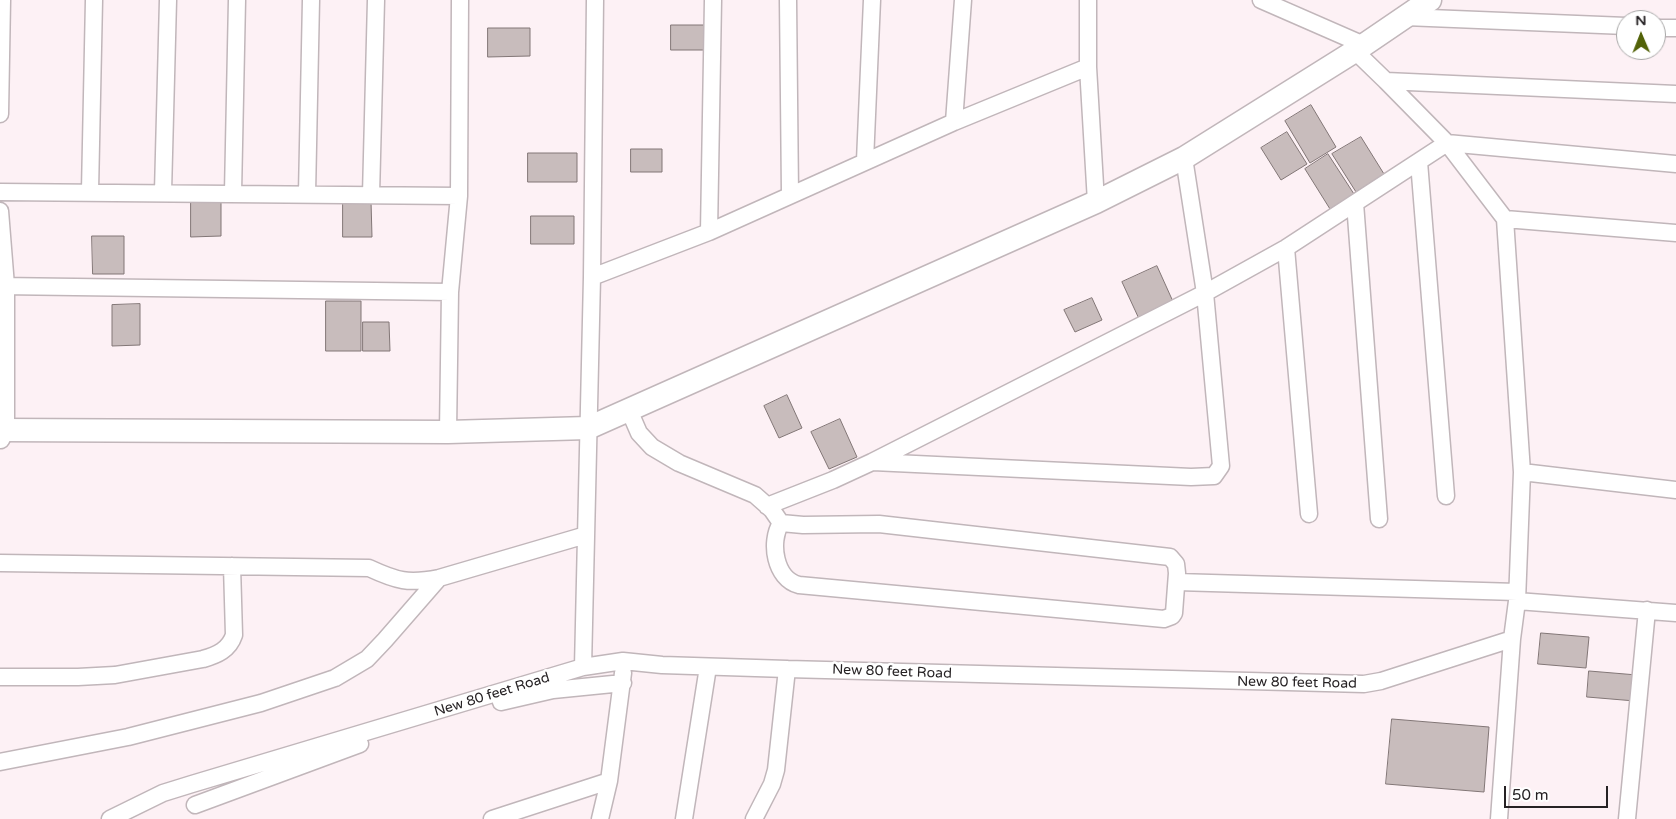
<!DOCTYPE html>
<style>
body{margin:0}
#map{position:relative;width:1676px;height:819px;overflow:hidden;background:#fdf1f5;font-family:"Varela Round",sans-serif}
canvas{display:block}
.north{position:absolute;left:1616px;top:10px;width:50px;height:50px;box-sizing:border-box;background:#fff;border:1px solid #a8a7a7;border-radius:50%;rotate:359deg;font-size:14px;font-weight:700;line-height:20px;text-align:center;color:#262224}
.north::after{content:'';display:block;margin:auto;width:18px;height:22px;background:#526208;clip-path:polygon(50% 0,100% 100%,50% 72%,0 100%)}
.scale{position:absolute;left:1504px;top:786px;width:104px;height:22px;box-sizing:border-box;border:2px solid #262224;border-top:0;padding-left:6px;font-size:15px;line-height:18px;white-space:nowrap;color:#262224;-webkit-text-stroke:4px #fff;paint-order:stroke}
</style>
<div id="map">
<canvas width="1676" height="819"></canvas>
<div class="north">N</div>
<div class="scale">50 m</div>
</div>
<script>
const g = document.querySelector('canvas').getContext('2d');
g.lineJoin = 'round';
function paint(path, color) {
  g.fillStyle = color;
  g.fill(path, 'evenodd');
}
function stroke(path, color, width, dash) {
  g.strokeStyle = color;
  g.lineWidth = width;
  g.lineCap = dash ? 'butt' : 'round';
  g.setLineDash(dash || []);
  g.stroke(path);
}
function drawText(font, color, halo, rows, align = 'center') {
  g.font = font + ' "Varela Round",sans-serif';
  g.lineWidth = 5;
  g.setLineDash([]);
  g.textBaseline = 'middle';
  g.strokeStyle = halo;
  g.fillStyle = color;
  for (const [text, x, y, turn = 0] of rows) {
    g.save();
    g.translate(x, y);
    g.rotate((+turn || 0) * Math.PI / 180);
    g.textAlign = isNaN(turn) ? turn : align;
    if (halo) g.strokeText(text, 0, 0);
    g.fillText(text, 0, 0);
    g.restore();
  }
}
const building = new Path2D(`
 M 671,25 L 706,25 L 707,50 L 671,50 Z
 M 488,28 L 530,28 L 530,56 L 488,57 Z
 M 1311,105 L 1336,147 L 1310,163 L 1285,121 Z
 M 1287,132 L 1307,164 L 1281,180 L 1261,148 Z
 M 1361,137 L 1384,174 L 1356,192 L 1332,154 Z
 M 631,149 L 662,149 L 662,172 L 631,172 Z
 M 528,153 L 577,153 L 577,182 L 528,182 Z
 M 1328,154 L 1354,194 L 1330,209 L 1305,169 Z
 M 191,199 L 221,199 L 221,236 L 191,237 Z
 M 343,201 L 371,201 L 372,237 L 343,237 Z
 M 531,216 L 574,216 L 574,244 L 531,244 Z
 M 92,236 L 124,236 L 124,274 L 93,274 Z
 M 1157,266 L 1175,306 L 1140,321 L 1122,282 Z
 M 1092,298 L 1102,320 L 1075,332 L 1064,310 Z
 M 326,301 L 361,301 L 361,351 L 326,351 Z
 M 140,304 L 140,345 L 112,346 L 112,305 Z
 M 363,322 L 389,322 L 390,351 L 363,351 Z
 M 787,395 L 802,428 L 779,438 L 764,406 Z
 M 840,419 L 857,457 L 829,469 L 811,432 Z
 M 1541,633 L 1589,637 L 1586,668 L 1538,664 Z
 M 1589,671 L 1637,675 L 1635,701 L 1587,697 Z
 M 1392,719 L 1489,727 L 1484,792 L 1386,784 Z`);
const street = new Path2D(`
 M 788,0 L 790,194
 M 1088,0 L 1088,67 L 1096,202
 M 1261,0 L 1364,45
 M 1405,17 L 1626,26
 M 1656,28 L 1676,28
 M 1355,51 L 1386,81 L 1447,143 L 1505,219 L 1522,472 L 1517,601 L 1512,639
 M 1386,81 L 1676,94
 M 0,114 L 2,0
 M 954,122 L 963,0
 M 865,161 L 872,0
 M 1419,162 L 1446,496
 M 90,191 L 94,0
 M 0,192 L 459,196
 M 163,192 L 168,0
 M 233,193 L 237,0
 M 307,194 L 311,0
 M 371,195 L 376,0
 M 1355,203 L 1379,519
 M 0,211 L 6,286 L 6,430 L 1,440
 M 1505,219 L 1676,233
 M 709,232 L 713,0
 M 1286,248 L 1309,514
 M 592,277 L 709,232 L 954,122 L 1088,67
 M 0,286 L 450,292
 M 629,410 L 639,433 L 652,447 L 679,463 L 755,495 L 772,510 L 781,523 L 803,525 L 879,524 L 1170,557 L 1176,564 L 1177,573 L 1174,613 L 1172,616 L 1164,619 L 799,585 C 775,579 769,542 781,523
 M 448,432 L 450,292 L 459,196 L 460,0
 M 873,462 L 1191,477 L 1214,476 L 1221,466 L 1205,293 L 1184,158
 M 1522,472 L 1676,490
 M 767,506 L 833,480 L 872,462 L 1205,293 L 1286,248 L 1447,143 L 1676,164
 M 0,563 L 369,568 C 397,581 408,584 439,578 L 586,535
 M 1177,582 L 1517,592
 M 1517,601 L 1676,613
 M 583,667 L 592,277 L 595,0
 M 0,677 L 78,677 L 115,675 L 203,659 C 217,655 229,650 234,635 L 232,566
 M 501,702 L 553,690 L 623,683
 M 0,762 L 128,737 L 261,703 L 335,678 L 367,659 L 385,640 L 439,578
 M 195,805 L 360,744
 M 110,819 L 163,793 L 192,784 L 583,667 L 623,661 L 662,665 L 787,669 L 1364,684 L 1381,681 L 1512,639 L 1499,819
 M 492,819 L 609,781
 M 600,819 L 609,781 L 623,673
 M 684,819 L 708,667
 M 754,819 L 772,784 L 776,770 L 787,669
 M 1627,819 L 1647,610`);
const secondary = new Path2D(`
 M 0,430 L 448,432 L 588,428 L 1096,202 L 1184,158 L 1355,51 L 1430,0`);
const streetNames = [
 ["New 80 feet Road",892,672,2],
 ["New 80 feet Road",1297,683,1],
 ["New 80 feet Road",492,695,-17]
];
paint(building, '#c8bcbc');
stroke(building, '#827676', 1);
stroke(street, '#c1b6ba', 19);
stroke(secondary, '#c1b6ba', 25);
stroke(street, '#fff', 16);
stroke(secondary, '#fff', 22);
drawText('14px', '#262224', '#fff', streetNames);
</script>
